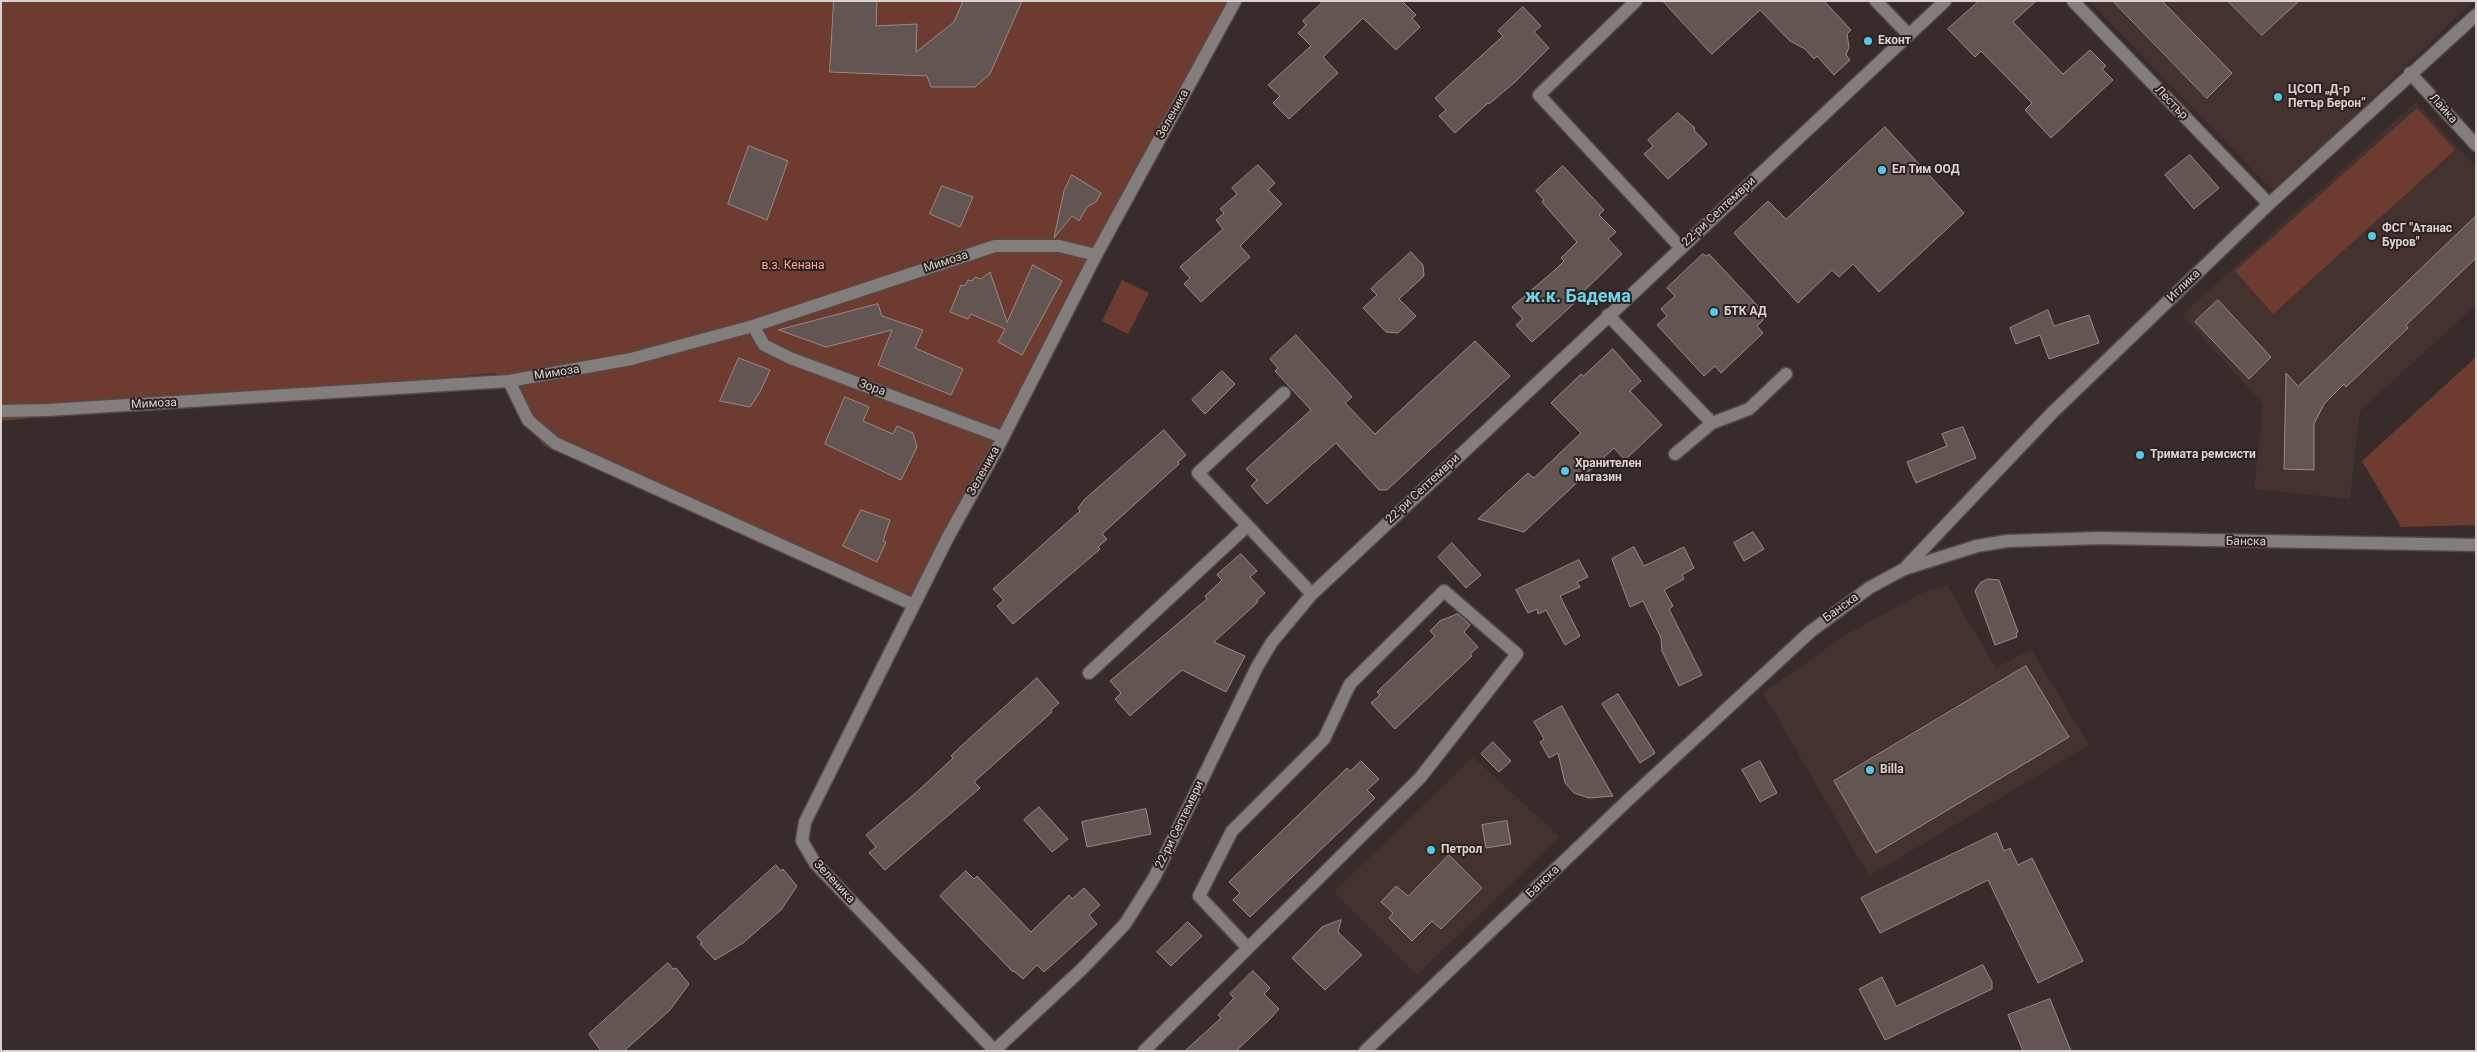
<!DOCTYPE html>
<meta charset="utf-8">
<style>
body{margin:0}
#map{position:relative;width:2477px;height:1052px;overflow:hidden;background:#372c29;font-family:Roboto,sans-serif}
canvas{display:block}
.frame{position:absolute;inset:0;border:2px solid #d9d2d0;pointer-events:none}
</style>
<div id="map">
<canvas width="2477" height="1052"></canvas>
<div class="frame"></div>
</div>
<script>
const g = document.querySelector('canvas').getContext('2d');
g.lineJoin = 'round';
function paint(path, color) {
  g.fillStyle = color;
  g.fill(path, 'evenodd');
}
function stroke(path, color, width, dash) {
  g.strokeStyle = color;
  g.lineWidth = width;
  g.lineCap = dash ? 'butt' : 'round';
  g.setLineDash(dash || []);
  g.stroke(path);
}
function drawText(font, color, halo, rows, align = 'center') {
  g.font = font + ' Roboto,sans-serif';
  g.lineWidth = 4;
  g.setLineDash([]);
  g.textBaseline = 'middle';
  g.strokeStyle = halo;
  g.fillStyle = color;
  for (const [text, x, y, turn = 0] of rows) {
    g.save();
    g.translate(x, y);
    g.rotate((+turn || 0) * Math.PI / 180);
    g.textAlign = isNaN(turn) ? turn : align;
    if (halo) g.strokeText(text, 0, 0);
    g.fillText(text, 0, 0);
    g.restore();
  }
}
const built = new Path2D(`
 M 2089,1 L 2473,1 L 2275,193 Z
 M 2416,102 L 2476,167 L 2476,305 L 2360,411 L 2350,499 L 2254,489 L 2263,404 L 2182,315 Z
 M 1947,585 L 1996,668 L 2031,649 L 2089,745 L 1869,876 L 1763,693 L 1847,634 L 1922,593 Z
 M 1473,757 L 1560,837 L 1417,975 L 1334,892 Z`);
const green = new Path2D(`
 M 1,1 L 1236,1 L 914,605 L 543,445 L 495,373 L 1,421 Z
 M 2417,108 L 2455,150 L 2273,314 L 2235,271 Z
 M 1122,280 L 1149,293 L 1128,334 L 1102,321 Z
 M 2476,357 L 2476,525 L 2401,527 L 2362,461 Z`);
const building = new Path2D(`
 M 834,1 L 877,1 L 876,26 L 917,24 L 916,52 L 954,22 L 963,1 L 1022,1 L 990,74 L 975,87 L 931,87 L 927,76 L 830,72 Z
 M 1324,1 L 1402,1 L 1416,15 L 1412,18 L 1420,27 L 1396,50 L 1363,18 L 1323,57 L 1338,73 L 1289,119 L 1273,103 L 1280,96 L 1268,85 L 1311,46 L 1298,33 L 1306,25 L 1303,21 Z
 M 1663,1 L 1824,1 L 1851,30 L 1847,34 L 1849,47 L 1846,55 L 1850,60 L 1834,75 L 1817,56 L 1814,59 L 1805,49 L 1790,41 L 1760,10 L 1712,54 Z
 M 1979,1 L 2036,1 L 2013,22 L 2063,74 L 2090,50 L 2106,66 L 2102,69 L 2113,80 L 2051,138 L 2025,110 L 2032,103 L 1981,51 L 1975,57 L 1948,29 Z
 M 2113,1 L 2162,1 L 2232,73 L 2207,98 Z
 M 2228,1 L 2299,1 L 2262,35 Z
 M 1523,7 L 1541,26 L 1534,32 L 1549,48 L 1515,82 L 1489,104 L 1488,103 L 1455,133 L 1439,116 L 1446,110 L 1435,98 L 1503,36 L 1498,31 Z
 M 1678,113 L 1695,128 L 1694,130 L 1707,144 L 1668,179 L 1644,154 L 1653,146 L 1648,140 Z
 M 1885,127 L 1964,213 L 1879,292 L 1853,264 L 1839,277 L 1832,270 L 1798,303 L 1734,233 L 1768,201 L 1786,219 Z
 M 749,146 L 788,161 L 767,220 L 728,204 Z
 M 2190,155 L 2219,188 L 2194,209 L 2165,175 Z
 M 1258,165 L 1275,183 L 1268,190 L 1282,204 L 1240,246 L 1250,257 L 1201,302 L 1184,284 L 1190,278 L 1180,267 L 1223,229 L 1216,220 L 1224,213 L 1220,209 L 1237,194 L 1232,188 Z
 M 1563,166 L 1604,210 L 1599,215 L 1616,232 L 1608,239 L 1622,254 L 1580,295 L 1581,297 L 1532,342 L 1516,325 L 1523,319 L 1512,307 L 1556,269 L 1564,261 L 1561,258 L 1577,242 L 1542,202 L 1544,200 L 1536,191 Z
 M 1072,175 L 1101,193 L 1096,202 L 1087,207 L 1079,221 L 1072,216 L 1054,238 L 1064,191 Z
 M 942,186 L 973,197 L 960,227 L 930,214 Z
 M 2476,216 L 2476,258 L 2406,325 L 2408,328 L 2346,387 L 2344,384 L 2324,404 L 2314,424 L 2314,470 L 2284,469 L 2286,373 L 2298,386 Z
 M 1411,252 L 1423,265 L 1424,276 L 1399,299 L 1416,316 L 1398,333 L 1386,332 L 1363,308 L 1377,295 L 1371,289 Z
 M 1703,254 L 1706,256 L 1709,254 L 1767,316 L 1757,326 L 1763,333 L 1721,373 L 1715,366 L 1704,376 L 1657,325 L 1667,316 L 1661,309 L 1675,296 L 1667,288 Z
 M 1033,265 L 1062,281 L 1022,355 L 998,342 L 1005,329 L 971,314 L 968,319 L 950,312 L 961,285 L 965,286 L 968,280 L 972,281 L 975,277 L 981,279 L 990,272 L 1007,322 Z
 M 2218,300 L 2271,357 L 2249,379 L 2195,322 Z
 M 878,304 L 882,316 L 923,330 L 915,348 L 963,369 L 951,395 L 878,365 L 892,330 L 826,347 L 779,330 Z
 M 2048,310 L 2054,326 L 2089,315 L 2099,343 L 2049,359 L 2040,335 L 2016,344 L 2010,328 Z
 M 1296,335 L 1352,397 L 1345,403 L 1375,434 L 1475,341 L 1510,376 L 1387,490 L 1379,490 L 1336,443 L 1267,504 L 1251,486 L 1257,480 L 1246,469 L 1311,410 L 1275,371 L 1278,368 L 1270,359 Z
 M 1613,349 L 1641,381 L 1630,391 L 1662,425 L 1625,460 L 1614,448 L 1524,532 L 1478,519 L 1528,473 L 1534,478 L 1581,433 L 1551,403 L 1581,374 L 1583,376 Z
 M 739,358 L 770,370 L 760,392 L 750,407 L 720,401 Z
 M 1222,371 L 1235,384 L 1205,414 L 1192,400 Z
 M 845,397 L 869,407 L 863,421 L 893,434 L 897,426 L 913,433 L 917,447 L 901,480 L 825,444 Z
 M 1963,427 L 1976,458 L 1916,483 L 1907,462 L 1947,446 L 1942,434 Z
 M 1164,430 L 1186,455 L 1178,462 L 1179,464 L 1102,534 L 1107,539 L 1098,547 L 1100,549 L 1013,624 L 997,606 L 1004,600 L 993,589 L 1080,511 L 1078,508 L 1084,500 Z
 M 861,510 L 890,520 L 883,541 L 886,542 L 877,562 L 843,546 Z
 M 1753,532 L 1764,549 L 1744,561 L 1734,543 Z
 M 1452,543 L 1481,575 L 1466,588 L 1438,557 Z
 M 1634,547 L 1644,566 L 1684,547 L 1694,568 L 1682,575 L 1684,579 L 1664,590 L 1673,606 L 1669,609 L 1702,675 L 1679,686 L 1662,651 L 1661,638 L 1643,601 L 1630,607 L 1612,559 Z
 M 1241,554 L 1257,571 L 1250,577 L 1265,593 L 1257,600 L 1258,602 L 1214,642 L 1245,656 L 1226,692 L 1182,670 L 1130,716 L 1115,699 L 1121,693 L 1110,681 L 1207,599 L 1205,596 L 1222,580 L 1217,575 Z
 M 1579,560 L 1588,577 L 1577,582 L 1580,587 L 1560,596 L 1580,636 L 1565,645 L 1546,610 L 1538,614 L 1537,609 L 1528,613 L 1516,590 Z
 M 1988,579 L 1999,580 L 2018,632 L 2016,633 L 2017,637 L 1995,645 L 1975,591 L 1980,583 Z
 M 1458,614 L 1470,625 L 1464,632 L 1478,647 L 1470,654 L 1472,656 L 1395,729 L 1371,703 L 1380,695 L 1377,692 L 1435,636 L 1430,631 L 1440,621 Z
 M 2026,666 L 2069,737 L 1876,853 L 1834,781 Z
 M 1037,678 L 1059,703 L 1051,710 L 1052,712 L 974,782 L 980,788 L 885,870 L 869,853 L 876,847 L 866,835 L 919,790 L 953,758 L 951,756 L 959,748 Z
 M 1618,694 L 1655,753 L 1640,763 L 1602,704 Z
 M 1562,706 L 1578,735 L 1613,796 L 1589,798 L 1574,793 L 1565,783 L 1558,753 L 1549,758 L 1540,742 L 1544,739 L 1534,722 Z
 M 1493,742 L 1511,761 L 1499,772 L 1481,754 Z
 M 1361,761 L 1379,779 L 1367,790 L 1375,798 L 1250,917 L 1233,900 L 1240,893 L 1229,882 L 1347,768 L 1350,771 Z
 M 1760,761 L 1777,793 L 1760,802 L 1742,770 Z
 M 1039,807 L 1068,839 L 1052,852 L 1024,820 Z
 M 1146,809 L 1151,834 L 1087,847 L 1082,822 Z
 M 1507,821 L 1511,844 L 1486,848 L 1482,825 Z
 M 1997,833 L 2004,851 L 2010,848 L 2018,865 L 2032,858 L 2083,961 L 2038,983 L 1988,880 L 1880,933 L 1861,898 Z
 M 1449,855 L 1482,888 L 1441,929 L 1432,921 L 1412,941 L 1389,918 L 1393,913 L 1381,902 L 1396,886 L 1408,896 Z
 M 776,865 L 781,871 L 783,869 L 797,886 L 781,910 L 743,943 L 715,960 L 700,944 L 702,943 L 697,937 Z
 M 966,871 L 974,879 L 977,876 L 1031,932 L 1069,895 L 1072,899 L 1084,888 L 1100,905 L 1089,915 L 1097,924 L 1044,972 L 1037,965 L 1023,979 L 1014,971 L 1013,972 L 940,896 Z
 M 1341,920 L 1338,932 L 1362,955 L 1325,990 L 1292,958 L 1322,927 Z
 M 1188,922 L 1202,936 L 1171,966 L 1157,952 Z
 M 668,963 L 673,969 L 676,968 L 689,984 L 670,1010 L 624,1051 L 601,1051 L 589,1034 Z
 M 1983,965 L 1992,982 L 1992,989 L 1885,1040 L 1859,989 L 1882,977 L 1896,1006 Z
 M 1253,971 L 1270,988 L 1264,994 L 1279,1009 L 1271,1018 L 1236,1051 L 1185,1051 L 1221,1018 L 1218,1015 L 1234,998 L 1230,994 Z
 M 2050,999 L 2071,1051 L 2023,1051 L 2008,1015 Z`);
const minor = new Path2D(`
 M 1636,1 L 1539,95 L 1681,248
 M 1876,1 L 1909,35
 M 2073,1 L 2269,204
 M 2410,73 L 2476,145
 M 1608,315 L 1712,423 L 1749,409 L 1786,374
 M 753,326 L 764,345 L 790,358 L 1002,437
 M 509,381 L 528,420 L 555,443 L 914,605
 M 1284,393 L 1198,473 L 1312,594
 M 1,411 L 47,410 L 509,381 L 631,359 L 753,326 L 995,246 L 1059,246 L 1096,255
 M 1675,454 L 1712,423
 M 1906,567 L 2052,413 L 2269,204 L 2476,15
 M 1089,673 L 1247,526
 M 995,1050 L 1082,969 L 1125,924 L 1154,878 L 1257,667 L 1272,642 L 1312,594 L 1945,1
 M 995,1051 L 815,863 L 802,841 L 805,822 L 948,537 L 999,445 L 1096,255 L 1235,1
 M 1144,1051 L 1420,778 L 1517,654 L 1444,591 L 1350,684 L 1324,739 L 1232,831 L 1199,896 L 1248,948
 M 1365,1051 L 1627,801 L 1810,632 L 1869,588 L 1904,569 L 1977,546 L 2007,541 L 2100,538 L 2476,545`);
const markers = [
 [1868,41,5,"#56c9e0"],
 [2278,97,5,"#56c9e0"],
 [1882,170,5,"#56c9e0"],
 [2372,236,5,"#56c9e0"],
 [1714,312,5,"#56c9e0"],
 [2140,455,5,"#56c9e0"],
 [1565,471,5,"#56c9e0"],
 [1870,770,5,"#56c9e0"],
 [1431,850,5,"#56c9e0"]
];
const poiNames = [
 ["Еконт",1878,41],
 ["ЦСОП „Д-р",2288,90],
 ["Петър Берон”",2288,104],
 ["Ел Тим ООД",1892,170],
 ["ФСГ \"Атанас",2382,229],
 ["Буров\"",2382,243],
 ["БТК АД",1724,312],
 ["Тримата ремсисти",2150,455],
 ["Хранителен",1575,464],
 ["магазин",1575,478],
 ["Billa",1880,770],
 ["Петрол",1441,850]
];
const streetNames = [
 ["Лестър",2171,103,46],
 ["Лайка",2443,109,48],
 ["Зеленика",1173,114,-61],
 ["22-ри Септември",1719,212,-43],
 ["Мимоза",946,262,-18],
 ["Иглика",2184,286,-44],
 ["Мимоза",557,373,-9],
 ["Зора",872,388,20],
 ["Мимоза",154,404,-3],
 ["Зеленика",984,471,-61],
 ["22-ри Септември",1423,489,-43],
 ["Банска",2246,542,1],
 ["Банска",1841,608,-36],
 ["22-ри Септември",1180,825,-64],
 ["Зеленика",834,882,47],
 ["Банска",1543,882,-44]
];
const parkNames = [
 ["в.з. Кенана",793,266]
];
const districtNames = [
 ["ж.к. Бадема",1578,297]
];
paint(built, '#44322e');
paint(green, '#6d3b30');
paint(building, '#625552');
stroke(building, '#988a87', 1);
stroke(minor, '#544a47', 15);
stroke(minor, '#837d7c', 12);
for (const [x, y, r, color] of markers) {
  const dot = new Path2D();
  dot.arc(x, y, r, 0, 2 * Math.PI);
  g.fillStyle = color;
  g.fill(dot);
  stroke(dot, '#2d221f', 2);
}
drawText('bold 12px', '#d9d2d0', '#2d221f', poiNames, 'left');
drawText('12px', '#d9d2d0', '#2d221f', streetNames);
drawText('12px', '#fca795', '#2d221f', parkNames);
drawText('bold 18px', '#6ed4ea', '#2d221f', districtNames);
</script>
